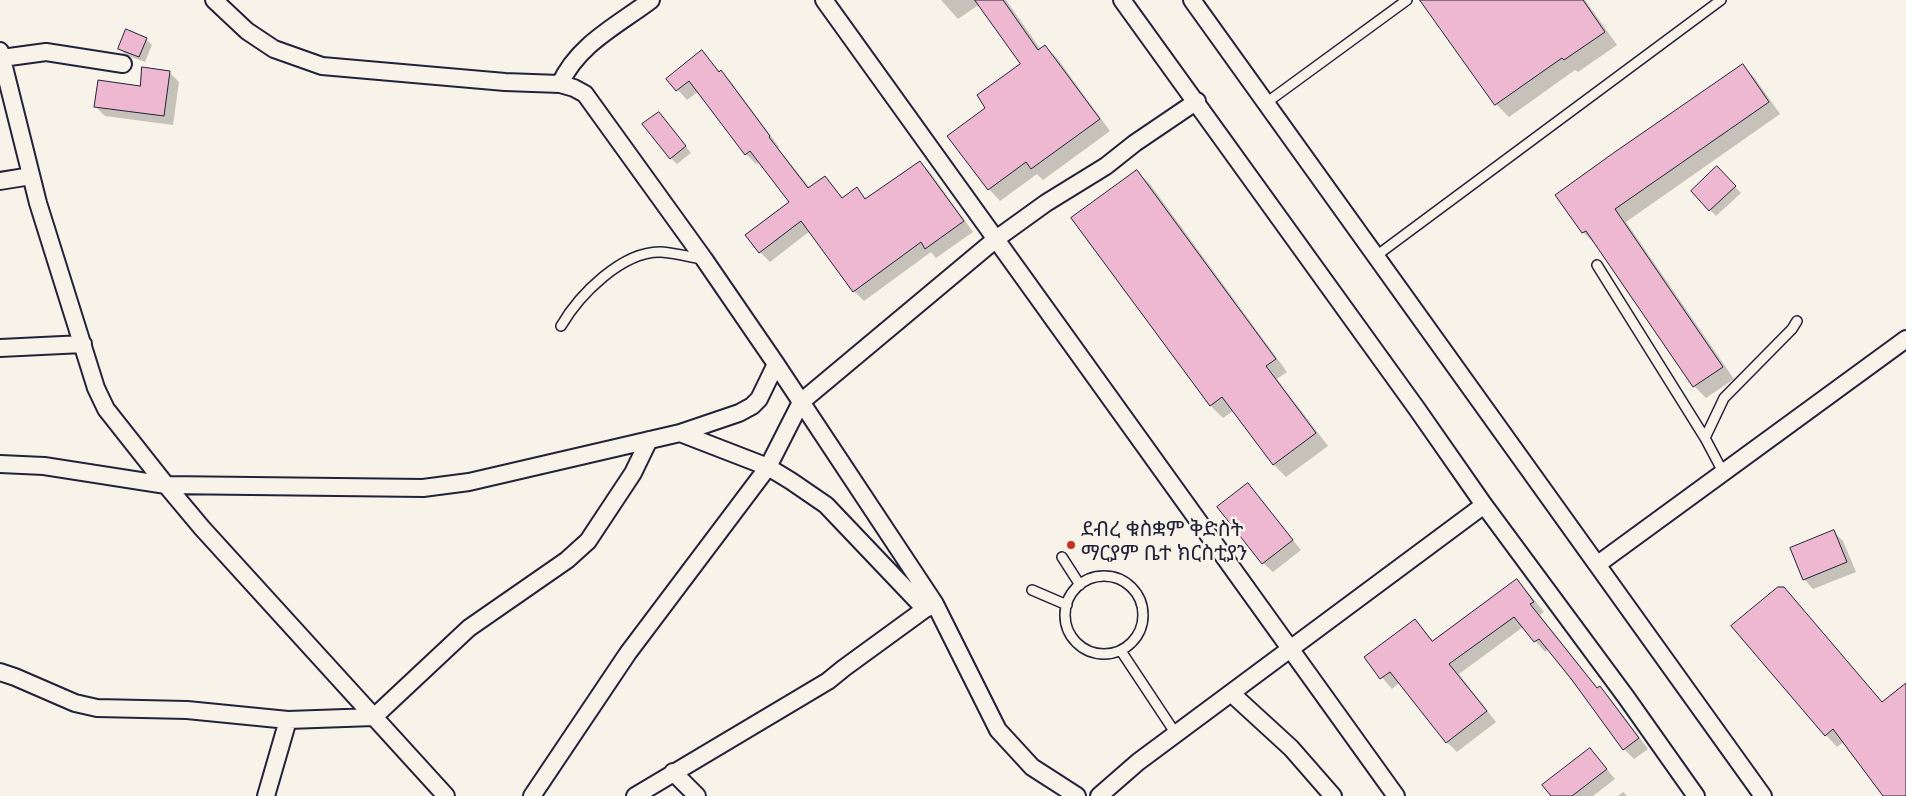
<!DOCTYPE html>
<meta charset="utf-8">
<style>
body{margin:0}
canvas{display:block;background:#f7f3e8}
</style>
<canvas width="1906" height="796"></canvas>
<script>
const g = document.querySelector('canvas').getContext('2d');
g.lineJoin = 'round';
function paint(path, color) {
  g.fillStyle = color;
  g.fill(path, 'evenodd');
}
function stroke(path, color, width, dash) {
  g.strokeStyle = color;
  g.lineWidth = width;
  g.lineCap = dash ? 'butt' : 'round';
  g.setLineDash(dash || []);
  g.stroke(path);
}
function drawText(font, color, halo, rows, align = 'center') {
  g.font = font + ' "Indie Flower","Noto Sans Ethiopic",sans-serif';
  g.lineWidth = 5;
  g.setLineDash([]);
  g.textBaseline = 'middle';
  g.strokeStyle = halo;
  g.fillStyle = color;
  for (const [text, x, y, turn = 0] of rows) {
    g.save();
    g.translate(x, y);
    g.rotate((+turn || 0) * Math.PI / 180);
    g.textAlign = isNaN(turn) ? turn : align;
    if (halo) g.strokeText(text, 0, 0);
    g.fillText(text, 0, 0);
    g.restore();
  }
}
const shadow = new Path2D(`
 M 941,0 L 1006,0 L 1041,50 L 1045,47 L 1057,58 L 1110,131 L 1043,180 L 1037,174 L 1000,201 L 989,189 L 949,136 L 987,108 L 1022,64 L 980,4 L 958,19 Z
 M 1431,0 L 1585,0 L 1617,45 L 1578,72 L 1575,70 L 1509,117 L 1496,104 L 1425,4 Z
 M 146,39 L 152,45 L 145,62 L 126,55 L 120,49 Z
 M 702,52 L 720,72 L 721,71 L 731,82 L 779,147 L 778,148 L 810,188 L 825,177 L 843,198 L 856,189 L 867,200 L 920,162 L 930,172 L 973,232 L 936,258 L 931,252 L 864,301 L 854,291 L 810,231 L 770,262 L 760,252 L 791,202 L 759,162 L 756,164 L 746,154 L 699,91 L 687,100 L 668,79 Z
 M 1742,65 L 1754,77 L 1780,114 L 1626,222 L 1734,379 L 1706,398 L 1694,386 L 1595,244 L 1583,232 Z
 M 169,72 L 179,82 L 173,125 L 105,116 L 95,106 L 141,87 Z
 M 659,113 L 691,153 L 677,164 L 671,158 Z
 M 1717,168 L 1741,193 L 1716,216 L 1692,191 Z
 M 1137,172 L 1150,184 L 1287,372 L 1277,379 L 1328,446 L 1286,477 L 1273,464 L 1233,411 L 1223,418 L 1211,406 L 1073,219 Z
 M 1248,485 L 1301,550 L 1273,572 L 1263,563 Z
 M 1834,532 L 1843,541 L 1856,572 L 1813,589 L 1804,579 Z
 M 1517,580 L 1527,591 L 1544,612 L 1540,615 L 1598,689 L 1600,688 L 1610,698 L 1648,749 L 1634,759 L 1624,749 L 1548,649 L 1545,652 L 1523,627 L 1459,674 L 1496,722 L 1457,752 L 1447,742 L 1400,682 L 1392,689 L 1365,657 L 1415,620 L 1434,642 Z
 M 1783,588 L 1883,703 L 1906,685 L 1906,796 L 1884,796 L 1844,742 L 1837,747 L 1826,735 Z
 M 1590,749 L 1615,779 L 1593,796 L 1553,796 Z
 M 1623,792 L 1627,796 L 1618,796 Z`);
const building = new Path2D(`
 M 975,0 L 1003,0 L 1038,50 L 1045,45 L 1100,119 L 1031,169 L 1026,162 L 988,190 L 947,136 L 985,108 L 977,95 L 1020,64 Z
 M 1420,0 L 1583,0 L 1605,32 L 1564,60 L 1562,58 L 1495,105 Z
 M 126,29 L 147,38 L 139,57 L 118,49 Z
 M 702,50 L 719,72 L 721,70 L 770,136 L 769,137 L 808,188 L 825,176 L 842,198 L 857,187 L 865,199 L 920,161 L 964,221 L 925,249 L 921,242 L 853,292 L 801,221 L 759,253 L 745,235 L 789,202 L 750,151 L 745,155 L 689,81 L 676,91 L 666,79 Z
 M 1743,64 L 1769,102 L 1615,209 L 1723,367 L 1693,387 L 1586,231 L 1582,233 L 1555,195 L 1612,154 Z
 M 142,67 L 170,71 L 164,116 L 94,107 L 98,80 L 140,86 Z
 M 659,112 L 686,146 L 670,159 L 642,124 Z
 M 1717,166 L 1736,186 L 1709,211 L 1691,191 Z
 M 1137,170 L 1276,359 L 1266,366 L 1316,433 L 1273,465 L 1222,397 L 1210,406 L 1071,218 Z
 M 1248,483 L 1293,540 L 1262,564 L 1217,507 Z
 M 1834,530 L 1847,562 L 1803,580 L 1790,548 Z
 M 1517,579 L 1534,602 L 1530,604 L 1597,688 L 1600,686 L 1639,738 L 1623,750 L 1572,680 L 1539,639 L 1534,642 L 1514,617 L 1449,664 L 1487,711 L 1446,743 L 1390,672 L 1380,679 L 1364,657 L 1415,619 L 1432,641 Z
 M 1778,587 L 1784,587 L 1882,702 L 1906,683 L 1906,796 L 1883,796 L 1833,729 L 1825,736 L 1731,626 Z
 M 1590,748 L 1607,769 L 1572,796 L 1551,796 L 1542,785 Z`);
const service = new Path2D(`
 M 1266,103 L 1407,0
 M 1376,256 L 1721,0
 M 1597,265 L 1705,438 L 1723,472
 M 561,326 C 579,295 622,251 661,252 C 675,253 690,257 703,259
 M 1705,438 L 1724,398 L 1792,329 L 1797,321
 M 1062,557 L 1080,585
 M1065 615a39 39 0 1 1 78 0a39 39 0 1 1-78 0Z
 M 1032,590 L 1067,605
 M 1121,651 L 1176,734`);
const minor = new Path2D(`
 M 214,0 L 247,31 L 274,49 L 322,66 L 505,82 L 560,84 L 574,88 L 585,94 L 704,259 L 776,364 L 935,604 L 998,730 L 1032,767 L 1077,796
 M 824,0 L 1396,796
 M 1122,0 L 1417,409 L 1484,505 L 1626,697 L 1696,796
 M 1192,0 L 1763,796
 M 0,51 L 38,203 L 96,388 L 106,409 L 166,485 L 202,528 L 446,796
 M 2,58 L 46,52 L 123,64
 M 560,84 C 578,44 618,25 651,0
 M 0,181 L 31,176
 M 0,348 L 83,344
 M 680,433 L 768,467 L 801,402 L 996,239 L 1046,203 L 1106,166 L 1135,143 L 1197,101
 M 0,464 L 44,466 L 166,485 L 423,488 L 469,482 L 680,433 L 739,413 L 752,406 L 759,399 L 776,364
 M 1598,564 L 1906,339
 M 0,672 L 15,677 L 75,703 L 97,708 L 187,710 L 288,720 L 374,717 L 469,628 L 567,560 L 588,541 L 633,473 L 649,440
 M 1231,693 L 1291,748 L 1333,796
 M 673,772 L 697,796
 M 266,796 L 288,720
 M 532,796 L 628,653 L 768,467 L 791,481 L 826,505 L 925,609
 M 635,796 L 828,681 L 844,668 L 925,609 L 935,604
 M 1099,796 L 1138,762 L 1484,505`);
const markers = [
 [1071,545,5,"#c8321e"]
];
const poiNames = [
 ["ደብረ ቁስቋም ቅድስት",1081,533],
 ["ማርያም ቤተ ክርስቲያን",1081,557]
];
paint(shadow, '#0003');
paint(building, '#efb8d1');
stroke(building, '#22223b', 1);
stroke(service, '#22223b', 12);
stroke(minor, '#22223b', 20);
stroke(service, '#f7f3e8', 9);
stroke(minor, '#f7f3e8', 16);
for (const [x, y, r, color] of markers) {
  const dot = new Path2D();
  dot.arc(x, y, r, 0, 2 * Math.PI);
  g.fillStyle = color;
  g.fill(dot);
  stroke(dot, '#f7f3e8', 2);
}
drawText('21px', '#22223b', '#f7f3e8', poiNames, 'left');
</script>
